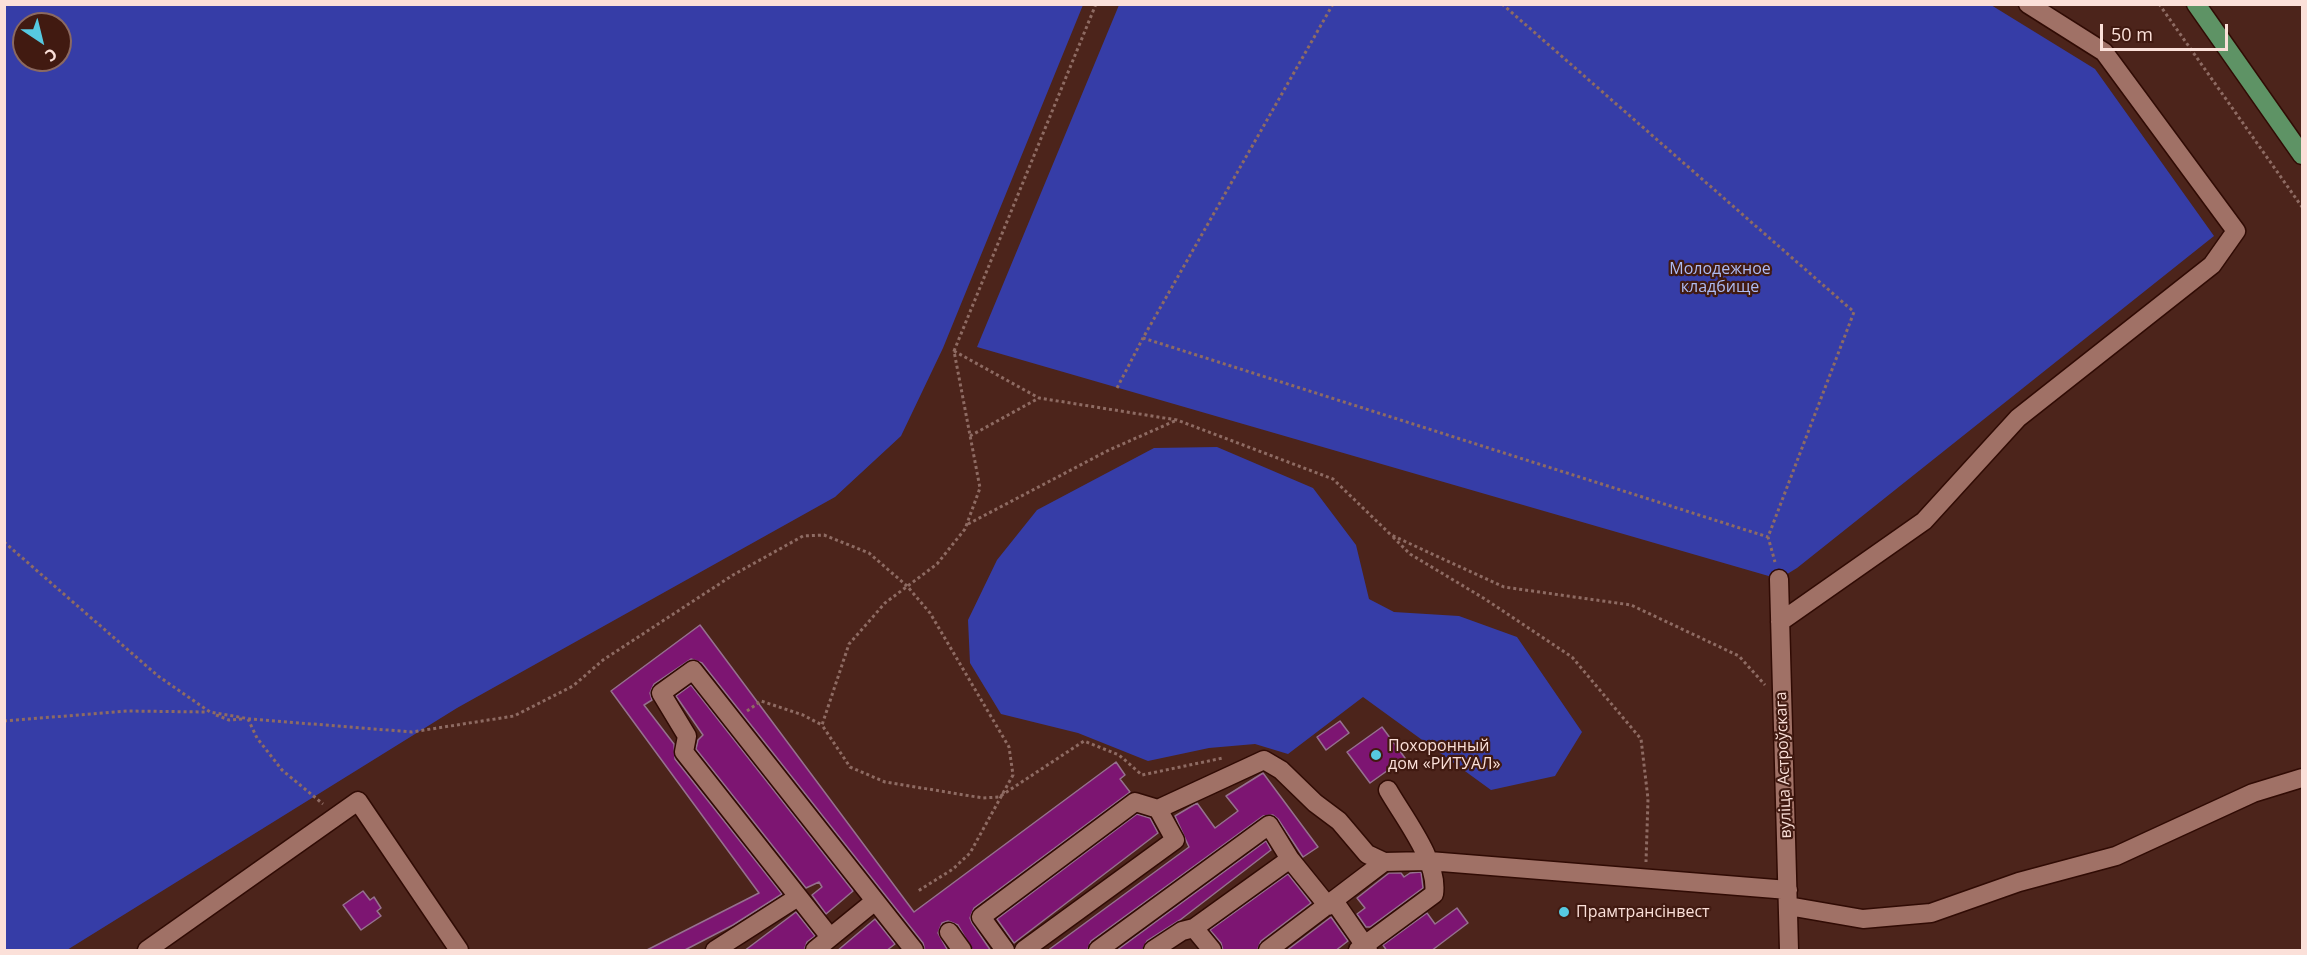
<!DOCTYPE html>
<meta charset="utf-8">
<style>
body{margin:0}
#map{position:relative;width:2307px;height:955px;overflow:hidden;background:#4c241b;font-family:"Open Sans",sans-serif}
canvas{display:block}
.frame{position:absolute;inset:0;border:6px solid #fbe0d9;pointer-events:none}
.north{position:absolute;left:12px;top:12px;width:60px;height:60px;box-sizing:border-box;background:#411a11;border:2px solid #8b6961;border-radius:50%;rotate:145deg;font-size:16px;font-weight:700;line-height:24px;text-align:center;color:#fbe0d9}
.north::after{content:'';display:block;margin:auto;width:21px;height:27px;background:#56c9e1;clip-path:polygon(50% 0,100% 100%,50% 72%,0 100%)}
.scale{position:absolute;left:2100px;top:24px;width:128px;height:27px;box-sizing:border-box;border:3px solid #fbe0d9;border-top:0;padding-left:8px;font-size:18px;line-height:21px;white-space:nowrap;color:#fbe0d9;-webkit-text-stroke:4px #411a11;paint-order:stroke}
</style>
<div id="map">
<canvas width="2307" height="955"></canvas>
<div class="frame"></div>
<div class="north">С</div>
<div class="scale">50 m</div>
</div>
<script>
const g = document.querySelector('canvas').getContext('2d');
g.lineJoin = 'round';
function paint(path, color) {
  g.fillStyle = color;
  g.fill(path, 'evenodd');
}
function stroke(path, color, width, dash) {
  g.strokeStyle = color;
  g.lineWidth = width;
  g.lineCap = dash ? 'butt' : 'round';
  g.setLineDash(dash || []);
  g.stroke(path);
}
function drawText(font, color, halo, rows, align = 'center') {
  g.font = font + ' "Open Sans",sans-serif';
  g.lineWidth = 4.5;
  g.setLineDash([]);
  g.textBaseline = 'middle';
  g.strokeStyle = halo;
  g.fillStyle = color;
  for (const [text, x, y, turn = 0] of rows) {
    g.save();
    g.translate(x, y);
    g.rotate((+turn || 0) * Math.PI / 180);
    g.textAlign = isNaN(turn) ? turn : align;
    if (halo) g.strokeText(text, 0, 0);
    g.fillText(text, 0, 0);
    g.restore();
  }
}
const green = new Path2D(`
 M 5,4 L 1083,4 L 1083,5 L 943,348 L 901,436 L 835,497 L 457,708 L 67,950 L 5,950 ZM 24,24 L 60,24 L 60,60 L 24,60 Z
 M 1119,5 L 1991,5 L 2095,69 L 2214,236 L 1797,568 L 1779,579 L 977,347 Z
 M 1217,447 L 1313,488 L 1356,545 L 1369,599 L 1394,612 L 1459,616 L 1517,637 L 1582,732 L 1555,776 L 1491,790 L 1363,697 L 1288,754 L 1255,744 L 1209,748 L 1148,761 L 1078,733 L 1001,714 L 970,663 L 968,620 L 997,560 L 1037,510 L 1154,448 Z`);
const building = new Path2D(`
 M 700,625 L 914,912 L 1116,762 L 1125,775 L 1120,779 L 1130,792 L 974,908 L 970,918 L 972,923 L 991,951 L 973,951 L 958,925 L 948,921 L 942,923 L 938,933 L 948,951 L 925,951 L 923,943 L 702,663 L 691,659 L 654,684 L 650,693 L 652,700 L 644,705 L 674,744 L 675,759 L 782,894 L 733,925 L 683,951 L 645,951 L 759,893 L 611,691 Z
 M 691,685 L 853,891 L 826,914 L 812,895 L 822,887 L 819,882 L 806,888 L 696,749 L 698,740 L 703,735 L 676,696 Z
 M 1340,721 L 1349,733 L 1326,750 L 1317,737 Z
 M 1382,727 L 1405,758 L 1370,783 L 1347,752 Z
 M 1263,773 L 1318,847 L 1303,857 L 1278,819 L 1273,815 L 1263,816 L 1091,941 L 1087,951 L 1047,951 L 1189,847 L 1175,816 L 1197,803 L 1215,828 L 1238,811 L 1226,796 Z
 M 1137,814 L 1150,818 L 1158,833 L 1014,943 L 997,919 Z
 M 1266,841 L 1271,850 L 1180,920 L 1147,941 L 1142,951 L 1116,951 Z
 M 1421,872 L 1423,888 L 1370,927 L 1366,927 L 1357,914 L 1365,908 L 1357,898 L 1389,873 L 1401,873 L 1404,877 L 1410,873 Z
 M 1288,874 L 1311,903 L 1261,941 L 1257,951 L 1223,951 L 1221,943 L 1210,930 Z
 M 363,891 L 370,900 L 374,897 L 381,908 L 377,911 L 381,916 L 361,930 L 343,905 Z
 M 1457,908 L 1468,923 L 1431,951 L 1387,951 L 1383,945 L 1427,913 L 1435,924 Z
 M 796,912 L 815,936 L 807,942 L 804,951 L 744,951 Z
 M 1331,917 L 1348,941 L 1335,951 L 1286,951 Z
 M 875,919 L 895,944 L 886,951 L 837,951 Z`);
const path = new Path2D(`
 M 1096,4 L 954,351 L 980,488 L 965,529 L 937,564 L 885,603 L 849,644 L 822,725 L 850,767 L 885,782 L 983,798 L 999,797 L 1084,741 L 1119,755 L 1142,775 L 1223,758
 M 1333,4 L 1143,338 L 1768,537
 M 1502,4 L 1854,312 L 1768,537 L 1775,562
 M 2159,4 L 2302,207
 M 954,351 L 1039,398 L 1177,420 L 1333,479 L 1391,535 L 1504,587 L 1631,605 L 1739,656 L 1765,685
 M 1117,388 L 1143,338
 M 970,436 L 1039,398
 M 968,524 L 1109,450 L 1177,420
 M 1393,537 L 1410,554 L 1485,599 L 1572,657 L 1641,739 L 1648,799 L 1646,862
 M 4,542 L 158,676 L 210,712 L 250,719 L 412,732 L 514,716 L 573,686 L 603,660 L 733,575 L 803,536 L 824,535 L 869,553 L 907,586 L 930,613 L 1009,747 L 1013,775 L 970,853 L 953,869 L 918,891
 M 747,711 L 761,701 L 803,715 L 822,725
 M 216,715 L 229,720 L 242,719
 M 248,719 L 257,738 L 282,770 L 323,804
 M 4,721 L 127,711 L 207,712`);
const minor = new Path2D(`
 M 1779,579 L 1789,950
 M 1780,622 L 1924,521 L 2018,418 L 2212,265 L 2236,231 L 2104,52 L 2028,4
 M 1334,901 L 1368,950
 M 1788,906 L 1863,919 L 1931,913 L 2019,882 L 2116,856 L 2253,793 L 2302,778
 M 1194,928 L 1212,950
 M 949,932 L 962,950
 M 830,937 L 684,752 L 687,736 L 661,693 L 693,670 L 914,950
 M 147,950 L 358,801 L 459,950
 M 715,950 L 798,897
 M 815,950 L 875,901
 M 1005,950 L 981,917 L 1135,802 L 1158,809 L 1264,760 L 1281,770 L 1315,803 L 1339,821 L 1367,854 L 1384,862
 M 1024,950 L 1175,840 L 1158,809
 M 1098,950 L 1269,825 L 1290,859 L 1328,906
 M 1153,950 L 1182,931 L 1194,928 L 1290,859
 M 1268,950 L 1384,862 L 1429,861 L 1788,890
 M 1358,950 L 1434,894 C 1439,862 1404,818 1388,790`);
const major = new Path2D(`
 M 2196,4 L 2302,155`);
const markers = [
 [1376,755,6,"#56c9e1"],
 [1564,912,6,"#56c9e1"]
];
const parkNames = [
 ["Молодежное",1720,269],
 ["кладбище",1720,287]
];
const poiNames = [
 ["Похоронный",1388,746],
 ["дом «РИТУАЛ»",1388,764],
 ["Прамтрансінвест",1576,912]
];
const streetNames = [
 ["вуліца Астроўскага",1784,765,-92]
];
paint(green, '#363da7');
paint(building, '#7d1572');
stroke(building, '#96718f', 1.5);
stroke(minor, '#300b04', 21);
stroke(major, '#300b04', 21);
stroke(path, '#8e6b63', 3, [3, 3]);
stroke(minor, '#a07166', 18);
stroke(major, '#5e9365', 18);
for (const [x, y, r, color] of markers) {
  const dot = new Path2D();
  dot.arc(x, y, r, 0, 2 * Math.PI);
  g.fillStyle = color;
  g.fill(dot);
  stroke(dot, '#411a11', 2);
}
drawText('16px', '#aebbf2', '#411a11', parkNames);
drawText('16px', '#fbe0d9', '#411a11', poiNames, 'left');
drawText('16px', '#fbe0d9', '#411a11', streetNames);
</script>
